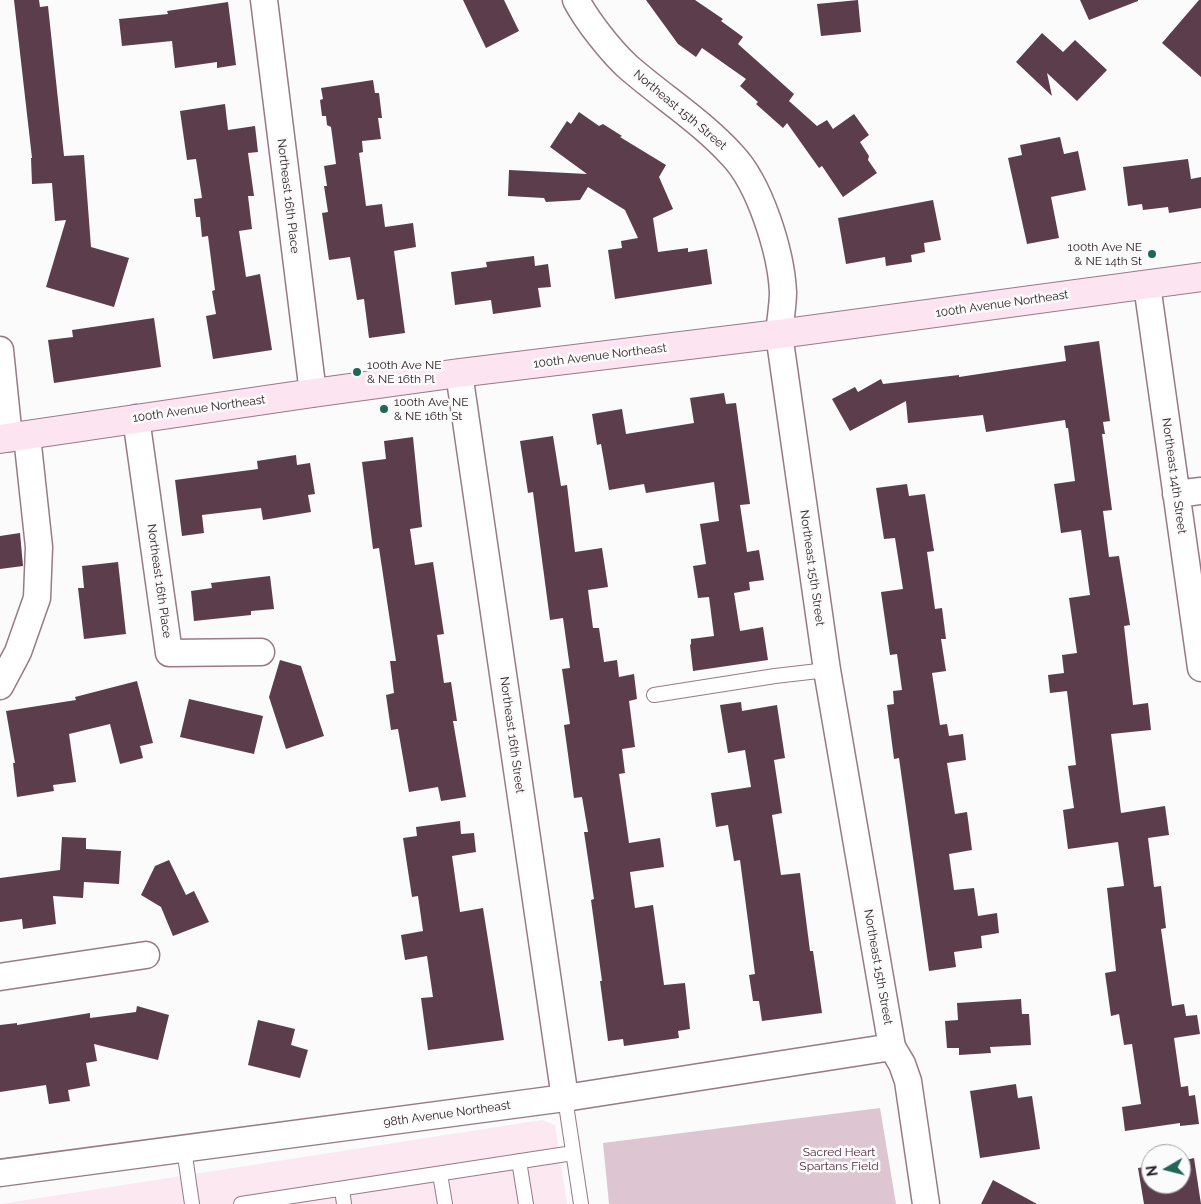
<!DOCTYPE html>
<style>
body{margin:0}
#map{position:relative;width:1201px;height:1204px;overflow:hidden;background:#fbfbfb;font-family:Raleway,sans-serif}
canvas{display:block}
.north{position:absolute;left:1141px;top:1144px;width:50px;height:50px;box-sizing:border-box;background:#fbfbfb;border:1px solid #a7a1a4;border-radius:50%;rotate:262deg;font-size:14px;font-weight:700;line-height:20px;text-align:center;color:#281a21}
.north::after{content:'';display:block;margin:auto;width:18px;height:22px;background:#226657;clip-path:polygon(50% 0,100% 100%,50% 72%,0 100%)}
</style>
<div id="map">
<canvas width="1201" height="1204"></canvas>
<div class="north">N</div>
</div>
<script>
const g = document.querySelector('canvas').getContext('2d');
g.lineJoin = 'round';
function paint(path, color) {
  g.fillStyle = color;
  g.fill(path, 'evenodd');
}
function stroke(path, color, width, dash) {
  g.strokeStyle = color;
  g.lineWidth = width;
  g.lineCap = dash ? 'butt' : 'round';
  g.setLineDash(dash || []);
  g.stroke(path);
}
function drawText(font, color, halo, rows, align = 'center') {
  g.font = font + ' Raleway,sans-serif';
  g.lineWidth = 5;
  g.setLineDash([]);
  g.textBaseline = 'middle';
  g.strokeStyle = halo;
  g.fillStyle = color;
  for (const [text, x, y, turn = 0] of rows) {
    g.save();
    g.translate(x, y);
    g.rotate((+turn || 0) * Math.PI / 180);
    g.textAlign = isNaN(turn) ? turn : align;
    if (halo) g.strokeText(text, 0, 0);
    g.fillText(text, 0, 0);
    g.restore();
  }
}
const built = new Path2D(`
 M 542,1120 L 555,1125 L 567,1204 L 1,1204 Z`);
const green = new Path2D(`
 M 880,1108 L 896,1204 L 609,1204 L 603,1143 Z`);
const building = new Path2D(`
 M 14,0 L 39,0 L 40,7 L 48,6 L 64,156 L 84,155 L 91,247 L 129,258 L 114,307 L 46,287 L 66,220 L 55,221 L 52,183 L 32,184 L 31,158 L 32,158 Z
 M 463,0 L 504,0 L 519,31 L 486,48 Z
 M 646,0 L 695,0 L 723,19 L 721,21 L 743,37 L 738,44 L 794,94 L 789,101 L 817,126 L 827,120 L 833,129 L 854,114 L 869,135 L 860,142 L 869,156 L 868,160 L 877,173 L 843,197 L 822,166 L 819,168 L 787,123 L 783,128 L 756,104 L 758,102 L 740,86 L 746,79 L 702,48 L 696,57 L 678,44 Z
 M 858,0 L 861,32 L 821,36 L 817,4 Z
 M 1080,0 L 1138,0 L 1138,1 L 1089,20 Z
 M 1199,0 L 1201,0 L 1201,77 L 1162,43 Z
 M 228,2 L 236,65 L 217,68 L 217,62 L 175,68 L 172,41 L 122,46 L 119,19 L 168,14 L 167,11 Z
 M 1042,33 L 1063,52 L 1075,40 L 1107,70 L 1077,101 L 1047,73 L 1052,96 L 1016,62 Z
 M 373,80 L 375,93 L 379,93 L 382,118 L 378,118 L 381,139 L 362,141 L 363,152 L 359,153 L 366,206 L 382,204 L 385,227 L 413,223 L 416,247 L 394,251 L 405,333 L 369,338 L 364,299 L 357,300 L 350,257 L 329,260 L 322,213 L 328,212 L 324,186 L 327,186 L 324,166 L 336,164 L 331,127 L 327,125 L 326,116 L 322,116 L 320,100 L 323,99 L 321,88 Z
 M 225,104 L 228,130 L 255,126 L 258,152 L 248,153 L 254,196 L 248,196 L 252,229 L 239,231 L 246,277 L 260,274 L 272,350 L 213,359 L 206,316 L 216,314 L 212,291 L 215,290 L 208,236 L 202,237 L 200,217 L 196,217 L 194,199 L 202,198 L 196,159 L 187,160 L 180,111 Z
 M 579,112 L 599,126 L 603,124 L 622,136 L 620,137 L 666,165 L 659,177 L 673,209 L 653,218 L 658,252 L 688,248 L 688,252 L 707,249 L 712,284 L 615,299 L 608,250 L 622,248 L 621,241 L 638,238 L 625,210 L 588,187 L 580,200 L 546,202 L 544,198 L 508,196 L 509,170 L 587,174 L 550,147 L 567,121 L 571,124 Z
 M 1060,137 L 1064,154 L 1078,151 L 1086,190 L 1051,197 L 1059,238 L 1027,244 L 1008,158 L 1022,155 L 1020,145 Z
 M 1188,159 L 1191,179 L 1201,177 L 1201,208 L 1169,213 L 1168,207 L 1143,210 L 1142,204 L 1128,206 L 1123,167 Z
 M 933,200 L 941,240 L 924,243 L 925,252 L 911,255 L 912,262 L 886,266 L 885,257 L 846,264 L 838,218 Z
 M 534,256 L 535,266 L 548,264 L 551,287 L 538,288 L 541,307 L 493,314 L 491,300 L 455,305 L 451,272 L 487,267 L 486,262 Z
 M 154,318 L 161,367 L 54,383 L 48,340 L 73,337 L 72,330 Z
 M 1099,341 L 1110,421 L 1103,422 L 1105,434 L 1102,434 L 1112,510 L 1103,511 L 1109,557 L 1119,556 L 1130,625 L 1124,626 L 1133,705 L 1148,703 L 1151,730 L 1111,734 L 1121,813 L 1165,806 L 1169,835 L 1148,838 L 1154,887 L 1161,886 L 1166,928 L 1161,929 L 1172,1006 L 1184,1004 L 1186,1016 L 1197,1015 L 1200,1034 L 1174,1038 L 1181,1087 L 1188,1086 L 1189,1096 L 1195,1095 L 1199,1124 L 1180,1126 L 1180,1123 L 1125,1131 L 1122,1107 L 1141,1104 L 1132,1044 L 1124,1045 L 1119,1014 L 1111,1016 L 1105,973 L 1116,971 L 1107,888 L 1124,886 L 1118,842 L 1068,849 L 1063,810 L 1074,808 L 1068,766 L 1076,765 L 1067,691 L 1050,693 L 1048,675 L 1064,673 L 1062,655 L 1077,653 L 1069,598 L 1090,595 L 1081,530 L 1061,533 L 1054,484 L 1075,481 L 1068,428 L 1066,428 L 1065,420 L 986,432 L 983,415 L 908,423 L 906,401 L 850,431 L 832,399 L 855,387 L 858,392 L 881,379 L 883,384 L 959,375 L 959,377 L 1066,361 L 1064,346 Z
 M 724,393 L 726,404 L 736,403 L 750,504 L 740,505 L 747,552 L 759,550 L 764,580 L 749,582 L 750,590 L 734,593 L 740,631 L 763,627 L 768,660 L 693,671 L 690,645 L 691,644 L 691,639 L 714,636 L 709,597 L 698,598 L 693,566 L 706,564 L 700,524 L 719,521 L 714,482 L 646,493 L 644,484 L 609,490 L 601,444 L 597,445 L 592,414 L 622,409 L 626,434 L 694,423 L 690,398 Z
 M 553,436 L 561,486 L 567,485 L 575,552 L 602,548 L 608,587 L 588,590 L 593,628 L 599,628 L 604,662 L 617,660 L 619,677 L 634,674 L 637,699 L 629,701 L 635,747 L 622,749 L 625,773 L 619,774 L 629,843 L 660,838 L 664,867 L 630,872 L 635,908 L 653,905 L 664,985 L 685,983 L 690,1029 L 678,1031 L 679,1038 L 624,1046 L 623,1039 L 608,1041 L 600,981 L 602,981 L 591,900 L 594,899 L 584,832 L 588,832 L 582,797 L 574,798 L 564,725 L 570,724 L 562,669 L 570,668 L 563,618 L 550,620 L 533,492 L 528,493 L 520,441 Z
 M 413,437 L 422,527 L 410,529 L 415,565 L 433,562 L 444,634 L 437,635 L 444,683 L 451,682 L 457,721 L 453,721 L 466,797 L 441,801 L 438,787 L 409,792 L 398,729 L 391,730 L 386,695 L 394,693 L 390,661 L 396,661 L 379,548 L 373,549 L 362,462 L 386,459 L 384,441 Z
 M 296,455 L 297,465 L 310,463 L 315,494 L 308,495 L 311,512 L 263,520 L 261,508 L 202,515 L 204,533 L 182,536 L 175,480 L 258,469 L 257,461 Z
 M 907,484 L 909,496 L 925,494 L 934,551 L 927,552 L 935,609 L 942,608 L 946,639 L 941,639 L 946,671 L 932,673 L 940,725 L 947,724 L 949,736 L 963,734 L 966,760 L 947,763 L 955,814 L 967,812 L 972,850 L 949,854 L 954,890 L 974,888 L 978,916 L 997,913 L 999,933 L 981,936 L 982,948 L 954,952 L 956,967 L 929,971 L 899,758 L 894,759 L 887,705 L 894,704 L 893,691 L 902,690 L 897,654 L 890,655 L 881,592 L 903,589 L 895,538 L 884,539 L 876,488 Z
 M 20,533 L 23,566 L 0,569 L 0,536 Z
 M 118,562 L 126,634 L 84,639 L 78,588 L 84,588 L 82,566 Z
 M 270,576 L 274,609 L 251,611 L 251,615 L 194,621 L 191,591 L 212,588 L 211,583 Z
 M 280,660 L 301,666 L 324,736 L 286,749 L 269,697 Z
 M 137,681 L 153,743 L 140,746 L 143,758 L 120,764 L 110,724 L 69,734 L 76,782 L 53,785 L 54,791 L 17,797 L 13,763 L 15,763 L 6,711 L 76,700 L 75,697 Z
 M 189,699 L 263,716 L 254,754 L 180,737 Z
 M 741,702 L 742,711 L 777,705 L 785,758 L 774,760 L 782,813 L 772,815 L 781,875 L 800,873 L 810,951 L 813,951 L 822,1013 L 762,1021 L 759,1001 L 753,1001 L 749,975 L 755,974 L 740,860 L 734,861 L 728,825 L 716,827 L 711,793 L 751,787 L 745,750 L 728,753 L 720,705 Z
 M 460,821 L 461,834 L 474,833 L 476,852 L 452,856 L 460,912 L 483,908 L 504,1040 L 428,1050 L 421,998 L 433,997 L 427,956 L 405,960 L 401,935 L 423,931 L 418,896 L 412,897 L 403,838 L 417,836 L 416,827 Z
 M 62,837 L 86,838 L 86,849 L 121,851 L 119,884 L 84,882 L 83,898 L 53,896 L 56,924 L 23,929 L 22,919 L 0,922 L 0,878 L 60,870 Z
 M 169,860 L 186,895 L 194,891 L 209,922 L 173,936 L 161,907 L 141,895 L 155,866 Z
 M 1021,999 L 1022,1014 L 1029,1014 L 1031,1045 L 990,1047 L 991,1053 L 959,1055 L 959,1048 L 947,1048 L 945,1021 L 958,1020 L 957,1003 Z
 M 137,1006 L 169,1015 L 158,1060 L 94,1044 L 97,1061 L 86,1063 L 90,1086 L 68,1090 L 70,1101 L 49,1104 L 46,1085 L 0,1092 L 0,1025 L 17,1023 L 17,1025 L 90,1013 L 90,1018 L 136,1012 Z
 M 258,1020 L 295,1029 L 291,1045 L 308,1050 L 300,1078 L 248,1065 Z
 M 1016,1084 L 1018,1098 L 1032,1096 L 1040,1149 L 980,1158 L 970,1091 Z
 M 1194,1158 L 1201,1204 L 1144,1204 L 1138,1168 L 1151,1166 L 1151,1184 L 1181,1184 L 1181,1161 Z
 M 993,1180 L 1037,1204 L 981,1204 Z`);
const lane = new Path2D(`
 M 654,695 L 775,676 L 827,670
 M 565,1098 L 581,1204
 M 184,1149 L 192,1204
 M 519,1161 L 526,1204
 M 440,1174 L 445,1204
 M 342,1189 L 344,1204
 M 241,1204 L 573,1153`);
const street = new Path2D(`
 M 264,0 L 313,393
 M 576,0 C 587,21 610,50 627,66 C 661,96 701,121 732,155 C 760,184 781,252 783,292 C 783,306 780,321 779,334 L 827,670 L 892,1047 L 902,1064 L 908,1081 L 926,1204
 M 1147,285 L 1201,668
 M 0,350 L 9,438
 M 459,373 L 565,1098
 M 136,418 L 169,653 L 261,652
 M 1176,494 L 1201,491
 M 0,686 L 18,652 L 37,598 L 39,547 L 27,436
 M 0,977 L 146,955
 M 0,1173 L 565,1098 L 892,1047`);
const secondary = new Path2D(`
 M 0,439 L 313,393 L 459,373 L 779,334 L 1201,277`);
const markers = [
 [1152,254,5,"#226657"],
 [357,372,5,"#226657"],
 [384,409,5,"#226657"]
];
const streetNames = [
 ["Northeast 15th Street",680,110,40],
 ["Northeast 16th Place",288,196,83],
 ["100th Avenue Northeast",1002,304,-8],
 ["100th Avenue Northeast",600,356,-7],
 ["100th Avenue Northeast",199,409,-8],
 ["Northeast 14th Street",1174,476,82],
 ["Northeast 15th Street",812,568,82],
 ["Northeast 16th Place",159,581,82],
 ["Northeast 16th Street",512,735,82],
 ["Northeast 15th Street",878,967,80],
 ["98th Avenue Northeast",447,1114,-8]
];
const poiNames = [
 ["100th Ave NE",1142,247,"right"],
 ["& NE 14th St",1142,261,"right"],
 ["100th Ave NE",367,365],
 ["& NE 16th Pl",367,379],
 ["100th Ave NE",394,402],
 ["& NE 16th St",394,416]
];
const parkNames = [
 ["Sacred Heart",839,1152],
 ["Spartans Field",839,1166]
];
paint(built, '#fbe8f1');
paint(green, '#ddc6d1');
paint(building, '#5b3d4c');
stroke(lane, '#9a7888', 16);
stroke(street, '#9a7888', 29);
stroke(secondary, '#9a7888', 30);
stroke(lane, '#fff', 14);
stroke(street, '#fff', 26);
stroke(secondary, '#fce5f1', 28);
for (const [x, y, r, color] of markers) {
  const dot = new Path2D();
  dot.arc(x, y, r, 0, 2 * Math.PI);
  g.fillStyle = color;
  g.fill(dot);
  stroke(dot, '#fbfbfb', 2);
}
drawText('12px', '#281a21', '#fbfbfb', streetNames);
drawText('12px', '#281a21', '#fbfbfb', poiNames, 'left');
drawText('12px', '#52273e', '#fbfbfb', parkNames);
</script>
